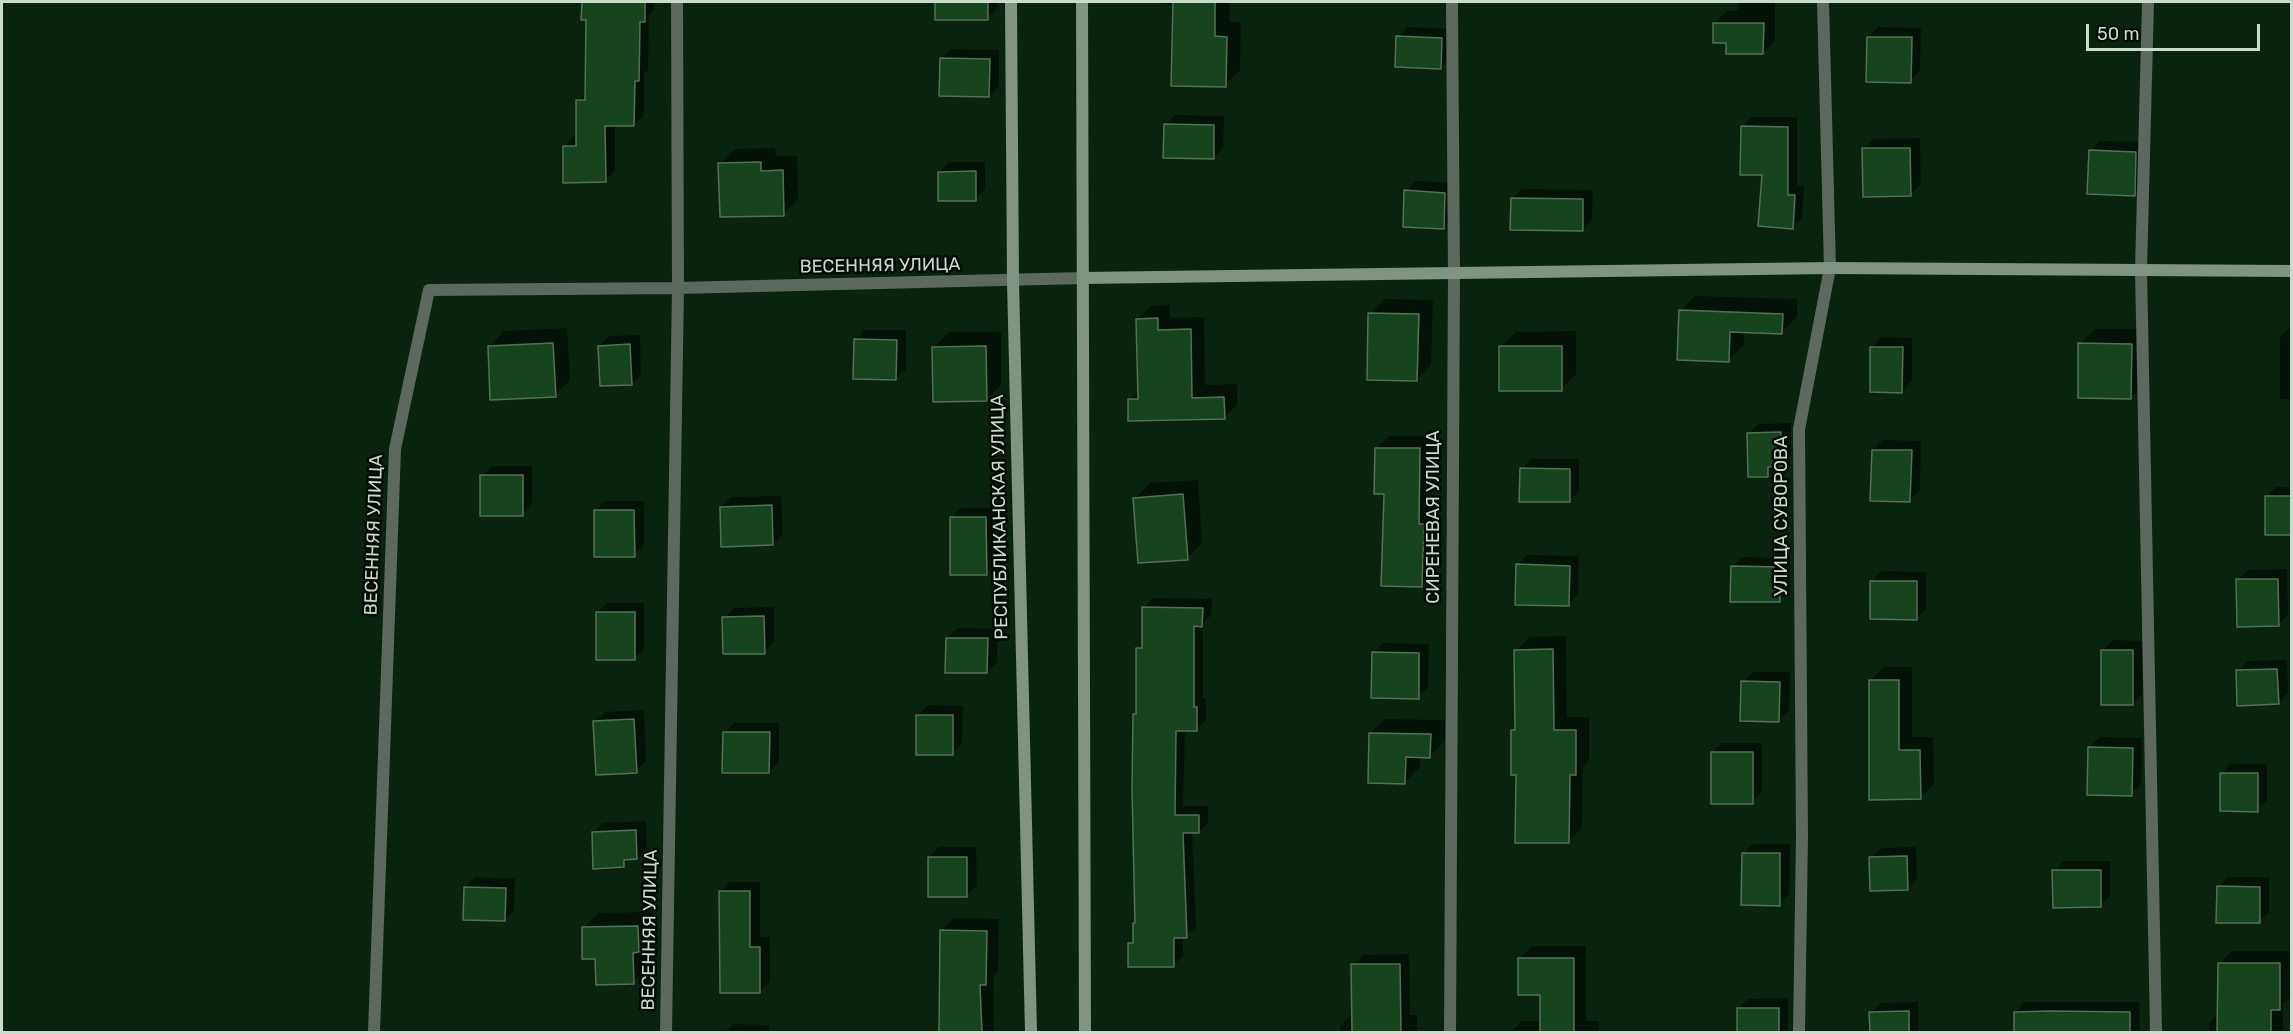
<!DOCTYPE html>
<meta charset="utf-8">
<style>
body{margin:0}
#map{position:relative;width:2293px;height:1034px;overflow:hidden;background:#0a230f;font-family:Rubik,sans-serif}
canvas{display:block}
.frame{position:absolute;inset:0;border:3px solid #cbdacc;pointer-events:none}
.scale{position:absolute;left:2086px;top:24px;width:174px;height:27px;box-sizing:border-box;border:3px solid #cbdacc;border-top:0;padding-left:8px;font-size:18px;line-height:21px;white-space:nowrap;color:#cbdacc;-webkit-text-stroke:4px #020a03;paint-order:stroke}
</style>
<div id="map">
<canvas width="2293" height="1034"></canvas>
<div class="frame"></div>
<div class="scale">50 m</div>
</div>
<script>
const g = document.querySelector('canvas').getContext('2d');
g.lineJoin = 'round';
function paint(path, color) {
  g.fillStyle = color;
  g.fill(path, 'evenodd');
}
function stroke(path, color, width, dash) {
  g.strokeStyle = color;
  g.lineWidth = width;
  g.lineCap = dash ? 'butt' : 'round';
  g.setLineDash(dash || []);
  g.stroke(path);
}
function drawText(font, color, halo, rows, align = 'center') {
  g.font = font + ' Rubik,sans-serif';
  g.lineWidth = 5;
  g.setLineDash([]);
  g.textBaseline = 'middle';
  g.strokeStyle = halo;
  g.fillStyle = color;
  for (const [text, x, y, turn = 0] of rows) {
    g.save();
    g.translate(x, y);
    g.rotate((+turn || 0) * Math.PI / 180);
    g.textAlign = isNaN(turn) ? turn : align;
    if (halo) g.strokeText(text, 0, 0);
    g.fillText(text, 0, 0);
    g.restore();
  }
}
const shadow = new Path2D(`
 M 583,2 L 654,2 L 654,10 L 649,15 L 648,70 L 644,73 L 644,115 L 634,125 L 615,125 L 615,171 L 605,181 L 564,146 L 574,136 L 578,136 L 578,101 L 587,92 L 588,19 L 583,19 Z
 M 936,2 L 997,2 L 997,8 L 987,18 L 936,19 Z
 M 1167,2 L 1229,2 L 1230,22 L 1241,22 L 1240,70 L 1225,85 L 1174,5 L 1167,5 Z
 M 1739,2 L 1775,2 L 1775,41 L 1763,53 L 1727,41 L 1715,23 L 1727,11 L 1739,11 Z
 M 1408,27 L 1452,29 L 1451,57 L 1441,67 L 1398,37 Z
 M 1878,27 L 1921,28 L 1920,71 L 1910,81 L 1868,37 Z
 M 951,49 L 999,50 L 999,86 L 989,96 L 941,59 Z
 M 1175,115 L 1224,116 L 1223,148 L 1213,158 L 1165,125 Z
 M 1752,117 L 1797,117 L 1797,185 L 1804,186 L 1802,218 L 1792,227 L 1742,127 Z
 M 1920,138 L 1921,184 L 1911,194 L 1864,149 L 1874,139 Z
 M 2100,141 L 2145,142 L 2144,185 L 2134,195 L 2090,151 Z
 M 775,148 L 776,156 L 797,156 L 798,199 L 783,214 L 720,164 L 735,149 Z
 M 949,162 L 985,162 L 985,189 L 975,199 L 939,172 Z
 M 1416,181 L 1454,183 L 1453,218 L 1443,228 L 1406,191 Z
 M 1522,189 L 1593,190 L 1592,220 L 1582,230 L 1512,199 Z
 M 1695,296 L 1797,299 L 1797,317 L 1782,332 L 1744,331 L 1744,345 L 1728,360 L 1680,311 Z
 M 1385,299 L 1433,300 L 1431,365 L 1416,380 L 1370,314 Z
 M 1170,305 L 1170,318 L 1204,317 L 1205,385 L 1237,384 L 1237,405 L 1224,418 L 1129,400 L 1139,390 L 1138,319 L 1151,306 Z
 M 2292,326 L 2292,399 L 2280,399 L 2280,337 Z
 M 567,328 L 570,380 L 555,395 L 489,347 L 504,331 Z
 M 2095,329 L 2147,329 L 2146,382 L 2131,397 L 2080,344 Z
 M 865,330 L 906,330 L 906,369 L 896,378 L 856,340 Z
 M 1576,331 L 1576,374 L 1561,389 L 1501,347 L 1516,332 Z
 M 949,332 L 1001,332 L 1001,385 L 986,400 L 934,347 Z
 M 640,335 L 641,374 L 632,384 L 600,346 L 609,336 Z
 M 1882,337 L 1912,338 L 1912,381 L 1902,391 L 1872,347 Z
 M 1791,423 L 1791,455 L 1768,475 L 1748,434 L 1758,424 Z
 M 1389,436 L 1432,436 L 1431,511 L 1436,512 L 1434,573 L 1422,585 L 1386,492 L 1376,449 Z
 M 1883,440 L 1921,441 L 1920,490 L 1910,500 L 1873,450 Z
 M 1531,459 L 1579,459 L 1579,491 L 1569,501 L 1521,469 Z
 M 492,466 L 532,466 L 532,504 L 522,514 L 482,476 Z
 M 1198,480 L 1202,543 L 1187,558 L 1135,498 L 1150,483 Z
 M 2276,487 L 2292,487 L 2292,534 L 2266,497 Z
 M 781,496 L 783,534 L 773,544 L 721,507 L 731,497 Z
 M 605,501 L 644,501 L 644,545 L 634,555 L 595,511 Z
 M 961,508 L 996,508 L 996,563 L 986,573 L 951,518 Z
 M 1527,555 L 1579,556 L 1578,595 L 1568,605 L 1517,565 Z
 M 1742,557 L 1790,558 L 1789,591 L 1779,601 L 1732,567 Z
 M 2287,569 L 2288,615 L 2278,625 L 2238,580 L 2248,570 Z
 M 1882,571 L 1926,572 L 1926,609 L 1916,618 L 1872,581 Z
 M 1153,598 L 1212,599 L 1211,615 L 1203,624 L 1203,698 L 1206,698 L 1206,720 L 1196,729 L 1185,730 L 1183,806 L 1208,806 L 1208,822 L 1199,832 L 1192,832 L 1196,927 L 1186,936 L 1183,936 L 1183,956 L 1173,965 L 1130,943 L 1135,938 L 1135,923 L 1137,921 L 1135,715 L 1137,713 L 1138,649 L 1143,643 L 1144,607 Z
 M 607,603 L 644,603 L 644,649 L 634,659 L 597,613 Z
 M 774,607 L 774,642 L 764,652 L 724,618 L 734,608 Z
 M 957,628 L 997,629 L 997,662 L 987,672 L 947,638 Z
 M 1566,636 L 1567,717 L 1589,717 L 1589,760 L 1583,766 L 1582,828 L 1568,842 L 1513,731 L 1517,727 L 1516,651 L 1530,637 Z
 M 2113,640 L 2143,641 L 2142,694 L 2132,704 L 2103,650 Z
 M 1383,643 L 1429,644 L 1428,687 L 1418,697 L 1373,653 Z
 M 2287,660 L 2288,693 L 2278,703 L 2238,671 L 2248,661 Z
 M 1884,667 L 1912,667 L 1912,737 L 1933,737 L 1934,784 L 1920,798 L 1871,799 L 1870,681 Z
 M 1753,672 L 1790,672 L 1789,710 L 1779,720 L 1743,682 Z
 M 928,705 L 963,706 L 962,744 L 952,754 L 918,715 Z
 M 644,710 L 646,761 L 636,771 L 595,722 L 605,712 Z
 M 1385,719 L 1445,720 L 1445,741 L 1430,756 L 1420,756 L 1420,767 L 1405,782 L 1370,734 Z
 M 734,723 L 779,723 L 779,762 L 769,772 L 724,733 Z
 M 2100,737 L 2142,738 L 2141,784 L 2131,794 L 2090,747 Z
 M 1722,743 L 1762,743 L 1762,792 L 1752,802 L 1712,753 Z
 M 2231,764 L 2267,764 L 2267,800 L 2257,810 L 2221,774 Z
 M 646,821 L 647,848 L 637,858 L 631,858 L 623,866 L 593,833 L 603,823 Z
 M 1753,844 L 1790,844 L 1789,894 L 1779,904 L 1743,854 Z
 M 939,847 L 976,847 L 977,885 L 967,895 L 929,857 Z
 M 1916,847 L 1917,879 L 1907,889 L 1871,858 L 1881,848 Z
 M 2064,861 L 2110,861 L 2110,896 L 2100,905 L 2054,871 Z
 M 475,877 L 515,879 L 514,910 L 504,920 L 465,887 Z
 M 2228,877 L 2269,877 L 2269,912 L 2259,921 L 2218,887 Z
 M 730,882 L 760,882 L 760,937 L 770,937 L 770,981 L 760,991 L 720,892 Z
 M 653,912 L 653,936 L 648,942 L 648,968 L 633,983 L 597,957 L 583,928 L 598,913 Z
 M 954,918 L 999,919 L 998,971 L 993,976 L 994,1032 L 940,1032 L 941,931 Z
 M 1532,946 L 1586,946 L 1586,1021 L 1599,1021 L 1599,1032 L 1511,1032 L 1522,1021 L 1542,1021 L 1542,994 L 1519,959 Z
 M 2232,951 L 2292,951 L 2292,996 L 2283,1004 L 2283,1032 L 2209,1032 L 2209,1023 L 2219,1013 L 2219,964 Z
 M 1409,954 L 1410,1015 L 1417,1015 L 1417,1032 L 1340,1032 L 1340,1026 L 1350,1016 L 1354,1016 L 1353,965 L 1363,955 Z
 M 1788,998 L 1788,1032 L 1738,1032 L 1738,1008 L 1748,999 Z
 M 1918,1002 L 1919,1032 L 1871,1032 L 1871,1012 L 1881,1003 Z
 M 2025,1002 L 2139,1002 L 2140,1032 L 2016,1032 L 2015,1012 Z
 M 733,1024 L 769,1025 L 769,1032 L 725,1032 Z`);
const building = new Path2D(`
 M 582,2 L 645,2 L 645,22 L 640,22 L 639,81 L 635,81 L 634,126 L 605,126 L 606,182 L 563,183 L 563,146 L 576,146 L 576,100 L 585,100 L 586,20 L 581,20 Z
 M 935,2 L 988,2 L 988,20 L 935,20 Z
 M 1173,2 L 1215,2 L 1215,36 L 1227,37 L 1226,87 L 1171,86 Z
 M 1713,23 L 1764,23 L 1763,54 L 1726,54 L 1726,43 L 1713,43 Z
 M 1396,36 L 1442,38 L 1441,69 L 1395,67 Z
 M 1867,37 L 1912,37 L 1911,83 L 1866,82 Z
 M 940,58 L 990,59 L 989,97 L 939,96 Z
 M 1164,124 L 1214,125 L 1214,159 L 1163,158 Z
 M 1741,126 L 1788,127 L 1788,195 L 1795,195 L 1793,229 L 1758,226 L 1762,175 L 1740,175 Z
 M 1862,148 L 1910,148 L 1911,196 L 1863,197 Z
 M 2089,150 L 2136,152 L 2135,196 L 2087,194 Z
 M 761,162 L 761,171 L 783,170 L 784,216 L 720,217 L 718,163 Z
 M 976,171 L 976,201 L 938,201 L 938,172 Z
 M 1404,190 L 1445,193 L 1444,229 L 1403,227 Z
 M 1511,198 L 1583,199 L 1583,231 L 1510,230 Z
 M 1679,310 L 1783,314 L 1782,334 L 1730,332 L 1729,362 L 1677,360 Z
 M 1368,313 L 1419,314 L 1417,381 L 1367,380 Z
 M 1158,318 L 1158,330 L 1191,329 L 1192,398 L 1224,397 L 1225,419 L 1128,421 L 1128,399 L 1138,399 L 1136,319 Z
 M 854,339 L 897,340 L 896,380 L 853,379 Z
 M 553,343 L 556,397 L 490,400 L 488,346 Z
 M 2078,343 L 2132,344 L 2131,399 L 2078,398 Z
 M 630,344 L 632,385 L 600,386 L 598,346 Z
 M 986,346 L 987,401 L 933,402 L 932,347 Z
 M 1499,346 L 1562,346 L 1562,391 L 1499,391 Z
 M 1870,347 L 1903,347 L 1902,393 L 1870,392 Z
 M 1781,432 L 1782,467 L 1768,467 L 1768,477 L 1748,477 L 1747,433 Z
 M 1375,448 L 1420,448 L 1419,524 L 1424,524 L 1422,587 L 1381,586 L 1384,494 L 1374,494 Z
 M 1872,450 L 1912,450 L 1910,502 L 1870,501 Z
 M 1520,468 L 1570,469 L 1570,502 L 1519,502 Z
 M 480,475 L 523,475 L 523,516 L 480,516 Z
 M 1183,494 L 1188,560 L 1138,563 L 1133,498 Z
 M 2265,496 L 2292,496 L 2292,535 L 2265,535 Z
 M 772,505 L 773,545 L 721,547 L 720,507 Z
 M 594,510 L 634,510 L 635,557 L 594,557 Z
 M 950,517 L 986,517 L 987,575 L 950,575 Z
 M 1516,564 L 1570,566 L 1569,606 L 1515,605 Z
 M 1731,566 L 1780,567 L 1780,602 L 1730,602 Z
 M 2236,579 L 2278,579 L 2279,626 L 2237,627 Z
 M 1870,581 L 1917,581 L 1917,620 L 1870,619 Z
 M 1142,607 L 1203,608 L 1202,627 L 1194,626 L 1194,707 L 1197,707 L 1197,731 L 1176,731 L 1175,815 L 1199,815 L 1199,833 L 1183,833 L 1187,938 L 1174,938 L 1174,967 L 1128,967 L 1128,943 L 1133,943 L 1133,923 L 1135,923 L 1132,790 L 1133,714 L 1136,714 L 1136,648 L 1142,648 Z
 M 596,612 L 635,612 L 635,660 L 596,660 Z
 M 764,616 L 765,654 L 723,654 L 722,617 Z
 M 946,638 L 988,638 L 987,673 L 945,673 Z
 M 1553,649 L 1554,730 L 1576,730 L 1576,775 L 1570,775 L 1569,843 L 1515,843 L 1516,775 L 1511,775 L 1511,730 L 1515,730 L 1514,650 Z
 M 2101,650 L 2133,650 L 2133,705 L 2101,705 Z
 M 1372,652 L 1419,653 L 1419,699 L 1371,698 Z
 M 2277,669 L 2279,704 L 2237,706 L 2236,670 Z
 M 1869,680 L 1899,680 L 1899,750 L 1920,750 L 1921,799 L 1869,800 Z
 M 1741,681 L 1780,682 L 1779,722 L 1740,721 Z
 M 916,715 L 953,715 L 953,755 L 916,755 Z
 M 634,719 L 637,773 L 596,775 L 593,721 Z
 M 723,732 L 770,732 L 769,773 L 722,773 Z
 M 1369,733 L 1431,734 L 1430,758 L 1406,757 L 1405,784 L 1368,783 Z
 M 2088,747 L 2133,748 L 2132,796 L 2087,795 Z
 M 1711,752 L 1753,752 L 1753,804 L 1711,804 Z
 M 2220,773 L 2258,773 L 2258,812 L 2220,811 Z
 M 636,830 L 637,859 L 624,860 L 624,867 L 593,869 L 592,832 Z
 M 1742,853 L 1780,853 L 1780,906 L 1741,905 Z
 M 1907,856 L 1908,890 L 1870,891 L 1869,857 Z
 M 928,857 L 967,857 L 967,897 L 928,897 Z
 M 2052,870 L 2101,870 L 2101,907 L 2053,908 Z
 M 2217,886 L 2260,887 L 2260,923 L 2216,923 Z
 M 464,887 L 506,888 L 505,921 L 463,920 Z
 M 719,891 L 750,891 L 750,947 L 760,947 L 760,993 L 720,993 Z
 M 638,926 L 639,952 L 633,953 L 634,984 L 596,985 L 595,959 L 582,959 L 582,927 Z
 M 940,930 L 987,931 L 986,985 L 980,985 L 982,1032 L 939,1032 Z
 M 1518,958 L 1574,958 L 1574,1032 L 1540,1032 L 1540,995 L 1518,995 Z
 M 2218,963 L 2280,963 L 2280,1010 L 2271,1010 L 2271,1032 L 2217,1032 Z
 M 1351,964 L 1400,964 L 1401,1032 L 1352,1032 Z
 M 1737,1008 L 1779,1008 L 1779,1032 L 1737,1032 Z
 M 1909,1011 L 1909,1032 L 1870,1032 L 1869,1012 Z
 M 2050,1011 L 2130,1012 L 2130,1032 L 2014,1032 L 2014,1012 Z`);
const street = new Path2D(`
 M 2148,2 L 2141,269 L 2156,1032
 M 374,1032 L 395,449 L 429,290 L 678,288 L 1083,278
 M 666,1032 L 678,288 L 677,2
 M 1450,1032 L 1454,274 L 1452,2
 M 1799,1032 L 1802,836 L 1799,429 L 1830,268 L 1823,2`);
const secondary = new Path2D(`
 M 1011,2 L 1013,281 L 1031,1032
 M 1082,2 L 1085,1032
 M 1083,278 L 1830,268 L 2292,271`);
const streetNames = [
 ["ВЕСЕННЯЯ УЛИЦА",880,266,-1],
 ["УЛИЦА СУВОРОВА",1782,516,-90],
 ["РЕСПУБЛИКАНСКАЯ УЛИЦА",1000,517,-91],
 ["СИРЕНЕВАЯ УЛИЦА",1434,517,-90],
 ["ВЕСЕННЯЯ УЛИЦА",374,535,-88],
 ["ВЕСЕННЯЯ УЛИЦА",650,930,-89]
];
paint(shadow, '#0007');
paint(building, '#16441f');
stroke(building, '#547057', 1.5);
stroke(street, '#5d685e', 12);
stroke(secondary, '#819482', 12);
drawText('18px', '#cbdacc', '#020a03', streetNames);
</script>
